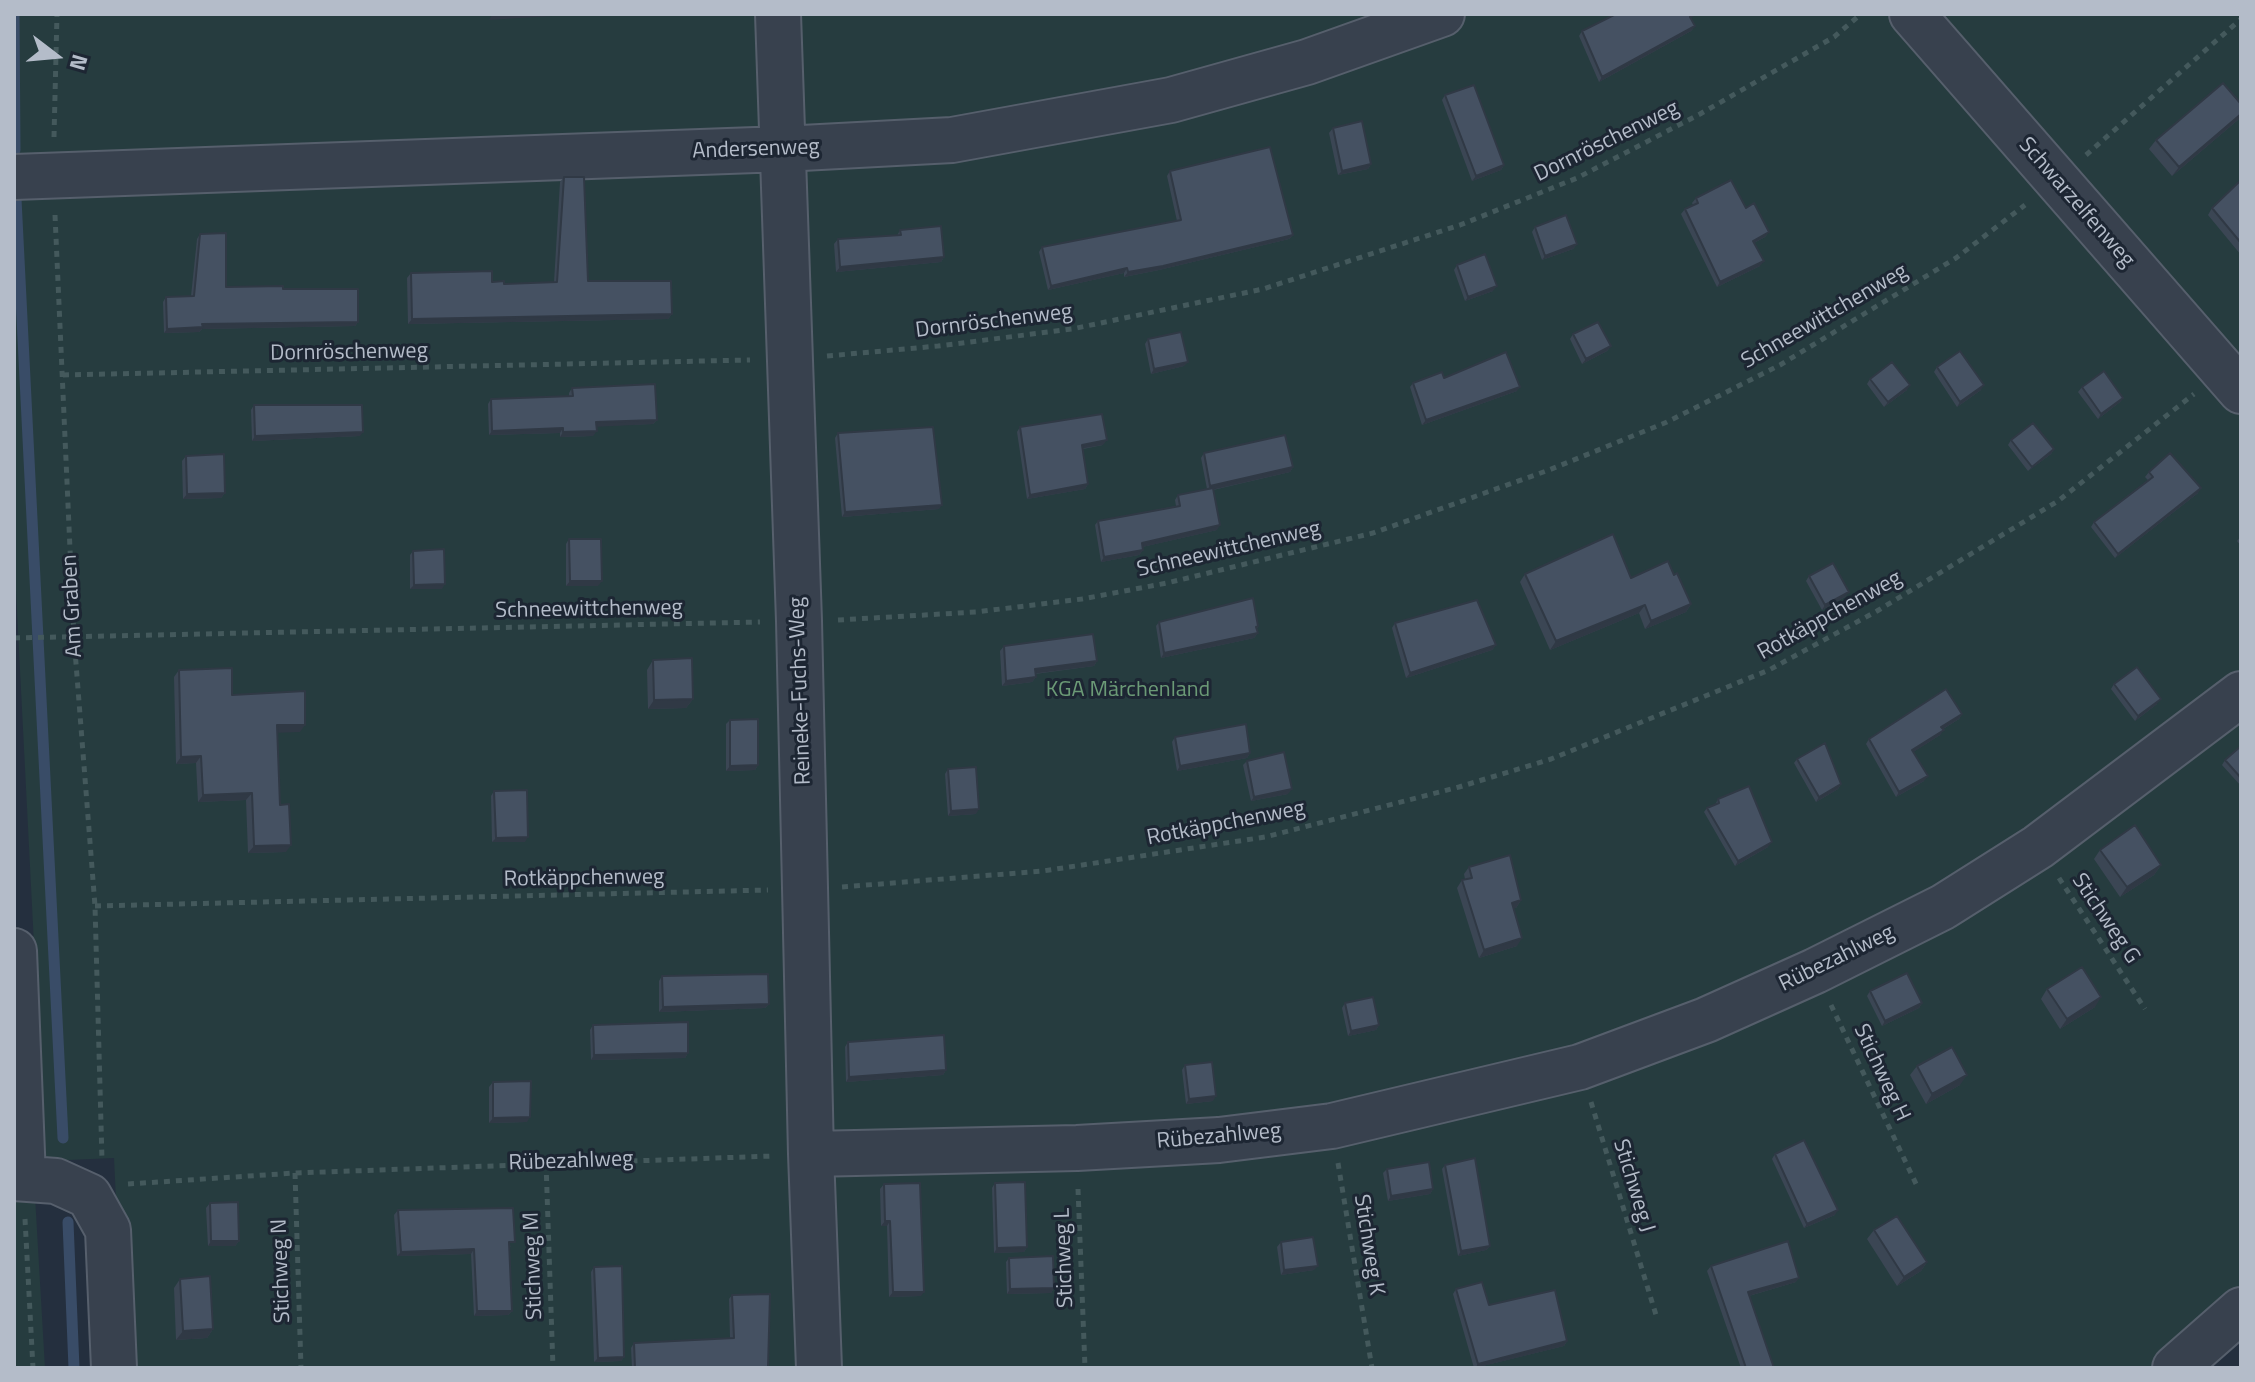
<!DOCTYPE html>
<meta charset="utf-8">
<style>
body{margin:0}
#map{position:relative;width:2255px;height:1382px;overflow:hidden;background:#242f3e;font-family:"Titillium Web",sans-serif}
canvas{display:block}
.frame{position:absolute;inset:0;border:16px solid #b4bcc9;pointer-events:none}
.north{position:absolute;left:16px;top:16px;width:80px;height:80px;-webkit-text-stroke:6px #1d2633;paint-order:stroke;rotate:106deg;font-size:22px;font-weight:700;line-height:32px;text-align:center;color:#b4bcc9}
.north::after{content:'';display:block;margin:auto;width:28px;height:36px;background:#b4bcc9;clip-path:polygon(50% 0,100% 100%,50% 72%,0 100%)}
</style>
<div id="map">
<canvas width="2255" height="1382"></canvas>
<div class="frame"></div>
<div class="north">N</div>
</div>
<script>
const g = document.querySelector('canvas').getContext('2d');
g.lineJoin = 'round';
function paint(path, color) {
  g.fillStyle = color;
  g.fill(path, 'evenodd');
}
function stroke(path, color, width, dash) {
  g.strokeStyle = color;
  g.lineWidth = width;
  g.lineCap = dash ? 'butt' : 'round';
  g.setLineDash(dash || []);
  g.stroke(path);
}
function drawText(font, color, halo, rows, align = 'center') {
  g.font = font + ' "Titillium Web",sans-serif';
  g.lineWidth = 6;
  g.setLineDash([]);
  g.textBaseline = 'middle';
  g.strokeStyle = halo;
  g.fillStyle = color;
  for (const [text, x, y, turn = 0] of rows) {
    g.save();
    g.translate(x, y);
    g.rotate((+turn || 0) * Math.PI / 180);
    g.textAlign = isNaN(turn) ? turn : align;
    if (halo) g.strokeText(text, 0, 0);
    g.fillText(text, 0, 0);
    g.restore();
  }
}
const green = new Path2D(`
 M 14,14 L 2241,14 L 2241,1328 L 2196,1368 L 124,1368 L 114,1158 L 45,1161 L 14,552 Z
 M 14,1196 L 35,1196 L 45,1368 L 14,1368 Z`);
const stream = new Path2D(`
 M 14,14 L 15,150
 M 16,199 L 63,1138
 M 68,1222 L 74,1368`);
const path = new Path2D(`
 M 54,137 L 57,14
 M 2086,155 L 2241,19
 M 55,215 L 74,638 L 95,906 L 102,1160
 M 827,356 L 938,346 L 1072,329 L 1263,289 L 1460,225 L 1577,178 L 1700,114 L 1834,37 L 1861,14
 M 63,375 L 750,360
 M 838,620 L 976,612 L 1082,599 L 1167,583 L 1373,533 L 1549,470 L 1667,422 L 1780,365 L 1956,258 L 2025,205
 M 14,638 L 760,622
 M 2059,878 L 2145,1009
 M 842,887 L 1043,871 L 1265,837 L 1459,787 L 1551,759 L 1769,670 L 1877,611 L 2058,501 L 2194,394
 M 95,906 L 768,890
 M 1831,1005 L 1918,1188
 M 1591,1102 L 1656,1315
 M 546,1163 L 553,1368
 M 1338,1163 L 1372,1368
 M 295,1173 L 301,1368
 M 128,1184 L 295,1173 L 773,1156
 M 1078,1189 L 1085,1368
 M 25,1219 L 33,1368`);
const minor = new Path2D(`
 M 778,14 L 799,621 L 811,1154 L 819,1368
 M 1912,14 L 2241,391
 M 14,177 L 783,149 L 952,140 L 1171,100 L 1307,62 L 1442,14
 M 14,951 L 23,1178
 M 811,1154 L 1077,1148 L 1219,1140 L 1332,1126 L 1580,1067 L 1706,1020 L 1815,971 L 1943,907 L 2038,847 L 2241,694
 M 14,1178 L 56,1181 L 89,1196 L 108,1230 L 114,1368
 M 2175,1368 L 2241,1310`);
const wall = new Path2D(`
 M 1691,19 L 1695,26 L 1691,31 L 1599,82 L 1579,36 L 1582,31 Z
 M 1445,95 L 1504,165 L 1501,170 L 1472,181 L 1442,100 Z
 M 2241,104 L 2241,116 L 2239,119 L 2172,176 L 2149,149 L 2156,140 Z
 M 1333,128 L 1371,164 L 1368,169 L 1338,175 L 1329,133 Z
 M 1170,171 L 1293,235 L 1289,239 L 1159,270 L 1124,277 L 1124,273 L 1048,290 L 1039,252 L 1042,247 L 1177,221 L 1167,176 Z
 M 564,177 L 588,281 L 672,314 L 668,319 L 408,324 L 407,278 L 411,273 L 504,284 L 554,282 L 560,182 Z
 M 2241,180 L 2241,255 L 2208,215 L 2212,208 Z
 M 1696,198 L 1746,208 L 1769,232 L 1765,237 L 1754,243 L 1760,266 L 1717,287 L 1681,214 L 1685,209 L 1693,205 L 1692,203 Z
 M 1535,227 L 1577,244 L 1573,249 L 1542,260 L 1532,232 Z
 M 900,230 L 944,257 L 941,262 L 836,272 L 834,244 L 838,239 L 897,236 Z
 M 200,234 L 226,287 L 283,289 L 358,322 L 355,326 L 202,329 L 199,332 L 164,333 L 163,302 L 166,297 L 191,296 L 197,239 Z
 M 1457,265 L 1493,291 L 1465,301 L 1454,270 Z
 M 1573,334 L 1611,346 L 1607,351 L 1582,364 L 1570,339 Z
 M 1148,339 L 1184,366 L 1151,374 L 1145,344 Z
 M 1937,367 L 1981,390 L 1957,407 L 1934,372 Z
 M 1444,378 L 1517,391 L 1422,425 L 1410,387 L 1413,383 Z
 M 1870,379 L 1907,390 L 1884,407 L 1867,384 Z
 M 2082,387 L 2123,398 L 2120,402 L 2098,419 L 2078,392 Z
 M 572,388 L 657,420 L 653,424 L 596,426 L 593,436 L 560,437 L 560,433 L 489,435 L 488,404 L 491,399 L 569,396 L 569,393 Z
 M 254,405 L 360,436 L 252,441 L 251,410 Z
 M 1020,427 L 1103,445 L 1083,449 L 1088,484 L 1085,489 L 1027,499 L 1017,432 Z
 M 838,433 L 939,509 L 842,517 L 835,438 Z
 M 2011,440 L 2054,449 L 2051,454 L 2028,471 L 2008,445 Z
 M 1204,453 L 1293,467 L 1290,472 L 1213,490 L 1217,530 L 1142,547 L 1143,550 L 1139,555 L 1101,562 L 1095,525 L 1098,521 L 1176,506 L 1175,500 L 1178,495 L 1207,489 L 1201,458 Z
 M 186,456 L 225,493 L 221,498 L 183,499 L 182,461 Z
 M 2149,472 L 2198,493 L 2115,558 L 2091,527 L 2094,522 L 2148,480 L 2145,477 Z
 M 2241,536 L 2241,546 L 2237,541 Z
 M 569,539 L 598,586 L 566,586 L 566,544 Z
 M 413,551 L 442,589 L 410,589 L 410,555 Z
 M 1525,574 L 1631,578 L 1674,575 L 1691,604 L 1686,612 L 1645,629 L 1639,613 L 1550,650 L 1520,582 Z
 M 1809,576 L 1849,592 L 1845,597 L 1822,610 L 1806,581 Z
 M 1159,622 L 1258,626 L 1257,629 L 1258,633 L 1254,638 L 1161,658 L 1156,626 Z
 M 1395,623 L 1496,645 L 1492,650 L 1406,678 L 1392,628 Z
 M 1004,646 L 1097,661 L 1094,666 L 1035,674 L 1036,677 L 1032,682 L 1002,686 L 1000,651 Z
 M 653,660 L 693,699 L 686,708 L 648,709 L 647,670 Z
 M 179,670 L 232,695 L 300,732 L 277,732 L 280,805 L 286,852 L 248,853 L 246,800 L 198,802 L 196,763 L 176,764 L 174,677 Z
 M 2114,684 L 2157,704 L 2135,721 L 2111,689 Z
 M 1962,714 L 1959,719 L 1943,729 L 1940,735 L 1913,752 L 1924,781 L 1896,797 L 1866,744 L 1869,739 Z
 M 730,720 L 758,765 L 755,770 L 726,771 L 726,724 Z
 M 1175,737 L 1250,753 L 1247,758 L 1177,771 L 1172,742 Z
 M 2241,746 L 2241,786 L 2222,765 L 2225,760 Z
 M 1797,759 L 1841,784 L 1838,789 L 1816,802 L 1794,763 Z
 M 1247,761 L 1288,794 L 1251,801 L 1243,765 Z
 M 948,769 L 976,814 L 948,816 L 945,774 Z
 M 494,791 L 525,842 L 492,842 L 491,796 Z
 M 1718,799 L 1768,847 L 1735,866 L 1704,812 L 1707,808 L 1715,805 Z
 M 2100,850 L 2161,865 L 2154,875 L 2120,897 L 2094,859 Z
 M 1469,867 L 1521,900 L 1516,908 L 1513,908 L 1517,946 L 1479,958 L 1457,888 L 1462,880 L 1465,879 L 1464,874 Z
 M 662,976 L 769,1004 L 765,1008 L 659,1012 L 659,981 Z
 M 2047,989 L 2095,1007 L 2060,1029 L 2041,999 Z
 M 1870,991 L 1922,1003 L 1919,1008 L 1882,1026 L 1867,996 Z
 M 1345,1003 L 1379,1025 L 1376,1030 L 1348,1036 L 1342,1008 Z
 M 593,1025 L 688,1053 L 685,1058 L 591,1060 L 590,1030 Z
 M 848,1042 L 946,1070 L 943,1075 L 846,1082 L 845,1047 Z
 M 1185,1065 L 1213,1101 L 1186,1104 L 1182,1070 Z
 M 1917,1066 L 1960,1085 L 1926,1104 L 1910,1075 Z
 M 493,1082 L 527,1122 L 489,1123 L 489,1087 Z
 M 1775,1154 L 1835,1215 L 1804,1228 L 1772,1159 Z
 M 1445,1165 L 1490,1246 L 1486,1250 L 1458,1256 L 1442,1169 Z
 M 1387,1169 L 1433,1189 L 1430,1194 L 1388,1201 L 1383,1173 Z
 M 995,1183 L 1027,1247 L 1024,1252 L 994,1253 L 992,1188 Z
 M 884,1184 L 921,1296 L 889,1297 L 887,1226 L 881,1226 L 880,1189 Z
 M 210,1203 L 239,1241 L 235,1246 L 208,1246 L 206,1208 Z
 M 398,1210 L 511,1246 L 509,1247 L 512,1311 L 508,1315 L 474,1316 L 471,1254 L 397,1256 L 394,1215 Z
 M 1874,1230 L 1927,1262 L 1921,1271 L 1897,1286 L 1867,1239 Z
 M 1281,1242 L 1314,1270 L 1281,1275 L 1277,1247 Z
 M 1009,1258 L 1054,1288 L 1051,1293 L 1007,1294 L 1006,1262 Z
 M 1711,1266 L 1796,1282 L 1749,1296 L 1774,1368 L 1741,1368 L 1707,1271 Z
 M 594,1267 L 624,1357 L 621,1361 L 594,1362 L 591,1272 Z
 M 180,1279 L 213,1329 L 207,1338 L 176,1340 L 174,1288 Z
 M 1456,1289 L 1489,1305 L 1567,1341 L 1564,1346 L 1474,1368 L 1453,1294 Z
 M 732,1295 L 768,1368 L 632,1368 L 631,1348 L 634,1343 L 730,1338 L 729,1299 Z`);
const shadedWall = new Path2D(`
 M 514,14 L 583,14 L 489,20 L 492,15 Z
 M 1695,26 L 1691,31 L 1599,82 L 1602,77 Z
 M 2241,114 L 2239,119 L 2172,176 L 2179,167 Z
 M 1371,164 L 1368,169 L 1338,175 L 1342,171 Z
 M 1504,165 L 1501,170 L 1472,181 L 1476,176 Z
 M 1769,232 L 1765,237 L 1750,245 L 1753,241 Z
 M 1293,235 L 1289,239 L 1159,270 L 1124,277 L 1128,272 Z
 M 1577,244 L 1573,249 L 1542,260 L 1545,256 Z
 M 944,257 L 941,262 L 836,272 L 840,267 Z
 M 1764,261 L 1760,266 L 1717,287 L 1720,282 Z
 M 1127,268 L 1124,273 L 1048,290 L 1051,286 Z
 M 1497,286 L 1493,291 L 1465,301 L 1468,297 Z
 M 672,314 L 668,319 L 408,324 L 412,319 Z
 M 358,322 L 355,326 L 202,329 L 199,332 L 164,333 L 167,329 L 202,324 Z
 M 1611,346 L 1607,351 L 1582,364 L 1586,359 Z
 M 1188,362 L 1184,366 L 1151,374 L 1154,369 Z
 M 1910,385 L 1907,390 L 1884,407 L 1888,402 Z
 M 1984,385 L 1981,390 L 1957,407 L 1960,402 Z
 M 1520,387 L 1517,391 L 1422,425 L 1426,420 Z
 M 2123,398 L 2120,402 L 2098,419 L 2101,414 Z
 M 657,420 L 653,424 L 593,427 L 596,422 Z
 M 563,428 L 560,433 L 489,435 L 492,431 Z
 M 597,431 L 593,436 L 560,437 L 563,432 Z
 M 363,432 L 360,436 L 252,441 L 255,436 Z
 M 1107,440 L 1103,445 L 1079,449 L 1082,445 Z
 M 2054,449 L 2051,454 L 2028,471 L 2032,467 Z
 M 1293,467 L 1290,472 L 1207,491 L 1210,486 Z
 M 1088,484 L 1085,489 L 1027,499 L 1030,495 Z
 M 2201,488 L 2198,493 L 2115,558 L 2118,554 Z
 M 225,493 L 221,498 L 183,499 L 187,494 Z
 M 942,505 L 939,509 L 842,517 L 845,512 Z
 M 1220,525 L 1217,530 L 1138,548 L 1142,543 Z
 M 1143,550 L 1139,555 L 1101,562 L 1104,557 Z
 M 570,581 L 602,581 L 598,586 L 566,586 Z
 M 445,584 L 442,589 L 410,589 L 414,585 Z
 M 1849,592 L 1845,597 L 1822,610 L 1825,605 Z
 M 1691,604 L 1686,612 L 1645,629 L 1651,621 Z
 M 1645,605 L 1639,613 L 1550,650 L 1556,641 Z
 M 1258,633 L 1254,638 L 1161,658 L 1164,653 Z
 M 1496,645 L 1492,650 L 1406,678 L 1410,673 Z
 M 1097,661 L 1094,666 L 1031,674 L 1035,669 Z
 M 1036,677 L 1032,682 L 1002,686 L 1006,681 Z
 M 693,699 L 686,708 L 648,709 L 654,700 Z
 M 2161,699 L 2157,704 L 2135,721 L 2138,716 Z
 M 1962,714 L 1959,719 L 1938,732 L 1941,727 Z
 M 277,725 L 305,725 L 300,732 L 272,733 Z
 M 1944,730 L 1940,735 L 1909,755 L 1912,750 Z
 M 1250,753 L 1247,758 L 1177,771 L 1180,766 Z
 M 201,756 L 196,763 L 176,764 L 181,757 Z
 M 758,765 L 755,770 L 726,771 L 730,766 Z
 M 1928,776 L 1924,781 L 1896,797 L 1899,792 Z
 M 1841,784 L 1838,789 L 1816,802 L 1819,797 Z
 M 1292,789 L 1288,794 L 1251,801 L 1254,797 Z
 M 252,793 L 246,800 L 198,802 L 203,795 Z
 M 979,809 L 976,814 L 948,816 L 951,811 Z
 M 528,837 L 525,842 L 492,842 L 496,838 Z
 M 1772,842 L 1768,847 L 1735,866 L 1738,861 Z
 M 291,845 L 286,852 L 248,853 L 254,846 Z
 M 2161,865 L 2154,875 L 2120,897 L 2127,887 Z
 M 1521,900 L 1516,908 L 1506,910 L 1512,903 Z
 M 1522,938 L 1517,946 L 1479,958 L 1484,950 Z
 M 2101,997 L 2095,1007 L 2060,1029 L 2067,1019 Z
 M 1922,1003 L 1919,1008 L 1882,1026 L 1885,1021 Z
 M 769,1004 L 765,1008 L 659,1012 L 663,1007 Z
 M 1379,1025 L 1376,1030 L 1348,1036 L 1351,1031 Z
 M 688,1053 L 685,1058 L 591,1060 L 594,1055 Z
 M 946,1070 L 943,1075 L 846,1082 L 849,1077 Z
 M 1967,1075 L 1960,1085 L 1926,1104 L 1932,1094 Z
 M 1216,1096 L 1213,1101 L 1186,1104 L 1189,1099 Z
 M 530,1117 L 527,1122 L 489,1123 L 493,1118 Z
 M 1433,1189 L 1430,1194 L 1388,1201 L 1391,1196 Z
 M 1838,1210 L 1835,1215 L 1804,1228 L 1807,1224 Z
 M 885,1221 L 890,1221 L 887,1226 L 881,1226 Z
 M 211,1241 L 239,1241 L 235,1246 L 208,1246 Z
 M 1490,1246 L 1486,1250 L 1458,1256 L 1461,1251 Z
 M 1027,1247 L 1024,1252 L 994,1253 L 997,1248 Z
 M 474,1249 L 471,1254 L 397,1256 L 401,1252 Z
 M 1927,1262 L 1921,1271 L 1897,1286 L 1904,1277 Z
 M 1318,1266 L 1314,1270 L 1281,1275 L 1284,1270 Z
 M 1799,1278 L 1796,1282 L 1745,1297 L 1748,1292 Z
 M 1054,1288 L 1051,1293 L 1007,1294 L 1010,1289 Z
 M 893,1292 L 924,1292 L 921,1296 L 889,1297 Z
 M 477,1311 L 512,1311 L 508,1315 L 474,1316 Z
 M 213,1329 L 207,1338 L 176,1340 L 183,1331 Z
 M 1567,1341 L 1564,1346 L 1475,1368 L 1478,1364 Z
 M 624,1357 L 621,1361 L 594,1362 L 598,1358 Z`);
const building = new Path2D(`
 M 1616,14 L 1696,14 L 1690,17 L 1695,26 L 1602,77 L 1582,31 Z
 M 2223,83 L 2241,104 L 2241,114 L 2179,167 L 2156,140 Z
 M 1474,85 L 1504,165 L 1476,176 L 1445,95 Z
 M 1362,121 L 1371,164 L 1342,171 L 1333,128 Z
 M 1270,147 L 1293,235 L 1163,266 L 1128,272 L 1127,268 L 1051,286 L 1042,247 L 1181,220 L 1170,171 Z
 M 564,177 L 584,177 L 588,281 L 671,281 L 672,314 L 412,319 L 411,273 L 492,271 L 492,282 L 504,281 L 504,284 L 557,282 Z
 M 1731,180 L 1746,208 L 1754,203 L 1769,232 L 1753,241 L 1764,261 L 1720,282 L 1685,209 L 1698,203 L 1696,198 Z
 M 2241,180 L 2241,243 L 2212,208 Z
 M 1566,215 L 1577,244 L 1545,256 L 1535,227 Z
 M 941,226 L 944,257 L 840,267 L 838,239 L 901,235 L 900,230 Z
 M 226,233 L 226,287 L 283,286 L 283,289 L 358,289 L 358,322 L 202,324 L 203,327 L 167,329 L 166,297 L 194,296 L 200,234 Z
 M 1485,254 L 1497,286 L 1468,297 L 1457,265 Z
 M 1598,322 L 1611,346 L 1586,359 L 1573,334 Z
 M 1181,332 L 1188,362 L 1154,369 L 1148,339 Z
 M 1960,351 L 1984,385 L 1960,402 L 1937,367 Z
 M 1506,352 L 1520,387 L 1426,420 L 1413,383 L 1442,372 L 1444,378 Z
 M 1892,362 L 1910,385 L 1888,402 L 1870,379 Z
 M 2104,371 L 2123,398 L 2101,414 L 2082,387 Z
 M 655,384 L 657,420 L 596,422 L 597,431 L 563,432 L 563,428 L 492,431 L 491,399 L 573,396 L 572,388 Z
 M 254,405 L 362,405 L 363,432 L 255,436 Z
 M 1102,414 L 1107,440 L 1082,445 L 1088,484 L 1030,495 L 1020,427 Z
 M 2033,423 L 2054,449 L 2032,467 L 2011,440 Z
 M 933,427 L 942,505 L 845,512 L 838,433 Z
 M 1285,435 L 1293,467 L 1210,486 L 1204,453 Z
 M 2170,453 L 2201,488 L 2118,554 L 2094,522 L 2153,477 L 2149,472 Z
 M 224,454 L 225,493 L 187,494 L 186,456 Z
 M 1213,488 L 1220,525 L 1142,543 L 1143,550 L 1104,557 L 1098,521 L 1180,506 L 1178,495 Z
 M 1613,534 L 1631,578 L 1668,561 L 1674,575 L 1677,573 L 1691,604 L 1651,621 L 1645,605 L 1556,641 L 1525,574 Z
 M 569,539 L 601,539 L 602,581 L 570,581 Z
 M 444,549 L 445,584 L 414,585 L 413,551 Z
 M 1833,563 L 1849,592 L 1825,605 L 1809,576 Z
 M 1253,598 L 1258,626 L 1256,627 L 1258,633 L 1164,653 L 1159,622 Z
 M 1477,600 L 1496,645 L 1410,673 L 1395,623 Z
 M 1093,634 L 1097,661 L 1035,669 L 1036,677 L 1006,681 L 1004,646 Z
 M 692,658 L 693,699 L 654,700 L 653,660 Z
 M 2137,667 L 2161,699 L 2138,716 L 2114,684 Z
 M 232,668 L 232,695 L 305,691 L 305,725 L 277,725 L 280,805 L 289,804 L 291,845 L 254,846 L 252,793 L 203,795 L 201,756 L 181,757 L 179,670 Z
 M 1946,689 L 1962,714 L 1941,727 L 1944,730 L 1912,750 L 1928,776 L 1899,792 L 1869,739 Z
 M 758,719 L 758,765 L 730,766 L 730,720 Z
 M 1246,724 L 1250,753 L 1180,766 L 1175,737 Z
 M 1825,743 L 1841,784 L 1819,797 L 1797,759 Z
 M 2241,746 L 2241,778 L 2225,760 Z
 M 1284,752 L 1292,789 L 1254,797 L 1247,761 Z
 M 976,767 L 979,809 L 951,811 L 948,769 Z
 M 1749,786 L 1772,842 L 1738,861 L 1707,808 L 1719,803 L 1718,799 Z
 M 527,790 L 528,837 L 496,838 L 494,791 Z
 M 2135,825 L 2161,865 L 2127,887 L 2100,850 Z
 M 1510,855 L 1521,900 L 1512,903 L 1522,938 L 1484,950 L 1462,880 L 1472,878 L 1469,867 Z
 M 2082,967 L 2101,997 L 2067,1019 L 2047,989 Z
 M 1907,973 L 1922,1003 L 1885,1021 L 1870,991 Z
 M 768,974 L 769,1004 L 663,1007 L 662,976 Z
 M 1373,997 L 1379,1025 L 1351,1031 L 1345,1003 Z
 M 688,1022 L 688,1053 L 594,1055 L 593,1025 Z
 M 944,1035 L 946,1070 L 849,1077 L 848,1042 Z
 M 1952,1047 L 1967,1075 L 1932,1094 L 1917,1066 Z
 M 1212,1062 L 1216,1096 L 1189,1099 L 1185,1065 Z
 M 531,1081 L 530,1117 L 493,1118 L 493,1082 Z
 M 1804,1140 L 1838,1210 L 1807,1224 L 1775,1154 Z
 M 1475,1158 L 1490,1246 L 1461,1251 L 1445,1165 Z
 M 1429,1162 L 1433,1189 L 1391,1196 L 1387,1169 Z
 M 1025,1182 L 1027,1247 L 997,1248 L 995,1183 Z
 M 920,1183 L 924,1292 L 893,1292 L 890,1221 L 885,1221 L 884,1184 Z
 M 238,1202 L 239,1241 L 211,1241 L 210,1203 Z
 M 513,1208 L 515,1242 L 509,1242 L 512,1311 L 477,1311 L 474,1249 L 401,1252 L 398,1210 Z
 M 1897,1216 L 1927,1262 L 1904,1277 L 1874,1230 Z
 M 1313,1237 L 1318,1266 L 1284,1270 L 1281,1242 Z
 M 1788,1241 L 1799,1278 L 1748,1292 L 1774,1368 L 1746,1368 L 1711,1266 Z
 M 1053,1256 L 1054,1288 L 1010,1289 L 1009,1258 Z
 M 622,1266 L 624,1357 L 598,1358 L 594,1267 Z
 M 210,1276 L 213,1329 L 183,1331 L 180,1279 Z
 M 1482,1282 L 1489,1305 L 1555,1290 L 1567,1341 L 1478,1364 L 1456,1289 Z
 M 770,1294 L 768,1368 L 635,1368 L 634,1343 L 734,1338 L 732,1295 Z`);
const streetNames = [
 ["Dornröschenweg",1607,142,-26],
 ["Andersenweg",756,150,-2],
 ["Schwarzelfenweg",2076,203,49],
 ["Schneewittchenweg",1825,317,-30],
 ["Dornröschenweg",994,322,-7],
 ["Dornröschenweg",349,353,-1],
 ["Schneewittchenweg",1229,550,-13],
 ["Am Graben",73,606,-93],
 ["Schneewittchenweg",589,610,-1],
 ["Rotkäppchenweg",1830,616,-29],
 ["Reineke-Fuchs-Weg",801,691,-92],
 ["Rotkäppchenweg",1226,824,-11],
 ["Rotkäppchenweg",584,879,-1],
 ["Stichweg G",2105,919,56],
 ["Rübezahlweg",1837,959,-26],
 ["Stichweg H",1881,1073,65],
 ["Rübezahlweg",1219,1137,-5],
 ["Rübezahlweg",571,1162,-2],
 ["Stichweg J",1633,1186,73],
 ["Stichweg K",1368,1245,81],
 ["Stichweg L",1065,1258,-92],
 ["Stichweg M",534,1266,-92],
 ["Stichweg N",282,1271,-92]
];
const parkNames = [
 ["KGA Märchenland",1128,691]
];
paint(green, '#263c3f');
stroke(stream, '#394c67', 11);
stroke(minor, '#565f6c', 48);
stroke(path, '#44595c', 5, [6, 6]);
stroke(minor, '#38414e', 44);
paint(wall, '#3b4654');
paint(shadedWall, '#303945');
paint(building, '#455162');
stroke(building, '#303945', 2);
drawText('22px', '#b4bcc9', '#1d2633', streetNames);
drawText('22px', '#6b9a76', '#1d2633', parkNames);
</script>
